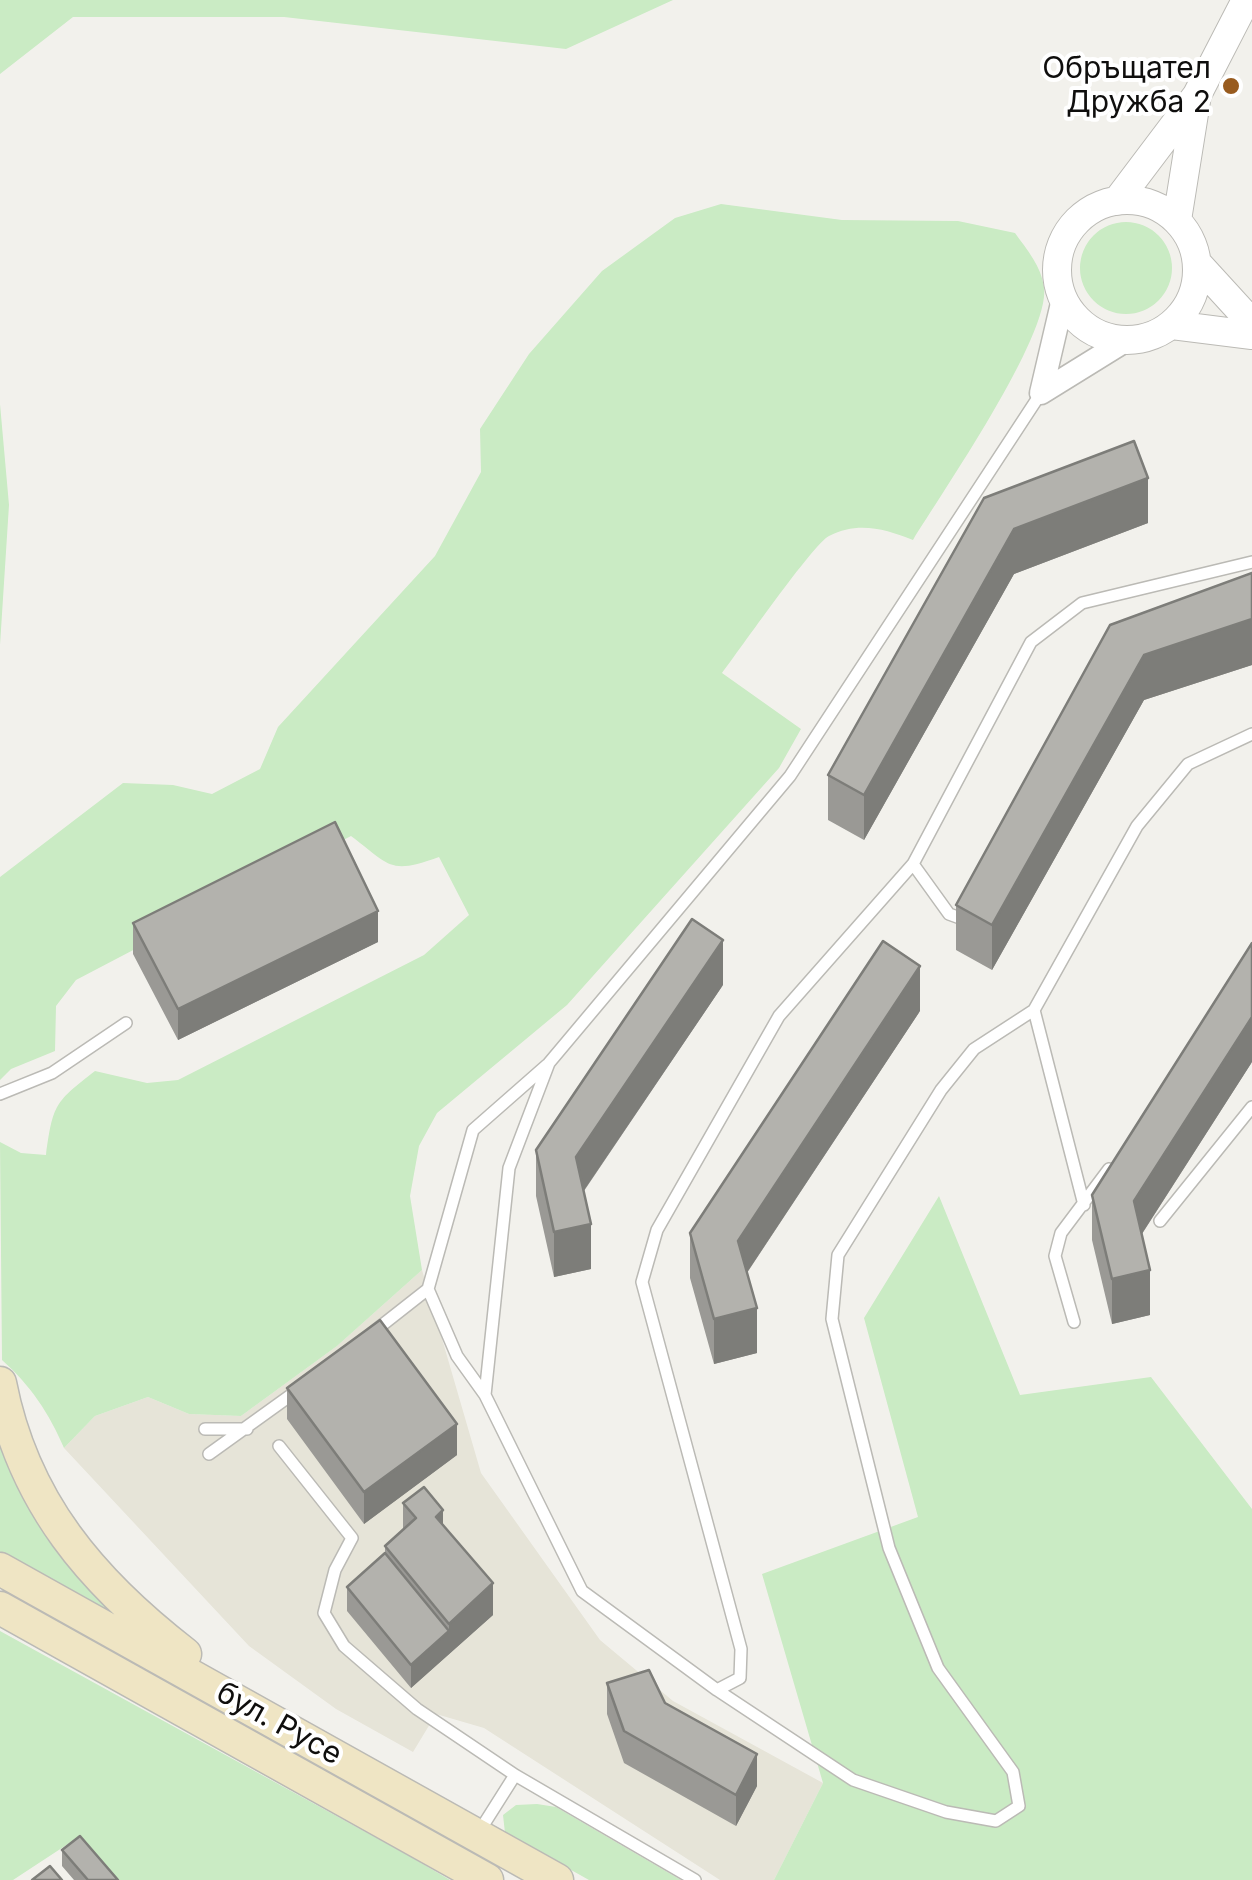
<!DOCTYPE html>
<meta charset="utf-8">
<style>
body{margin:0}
canvas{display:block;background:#f2f1ec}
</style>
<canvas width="1252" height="1880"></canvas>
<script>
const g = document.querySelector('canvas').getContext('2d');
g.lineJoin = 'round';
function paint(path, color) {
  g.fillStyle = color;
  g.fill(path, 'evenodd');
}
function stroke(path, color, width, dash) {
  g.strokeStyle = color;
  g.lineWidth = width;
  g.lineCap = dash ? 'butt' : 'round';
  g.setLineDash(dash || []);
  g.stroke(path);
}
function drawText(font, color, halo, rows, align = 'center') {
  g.font = font + ' Inter,sans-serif';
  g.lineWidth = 8;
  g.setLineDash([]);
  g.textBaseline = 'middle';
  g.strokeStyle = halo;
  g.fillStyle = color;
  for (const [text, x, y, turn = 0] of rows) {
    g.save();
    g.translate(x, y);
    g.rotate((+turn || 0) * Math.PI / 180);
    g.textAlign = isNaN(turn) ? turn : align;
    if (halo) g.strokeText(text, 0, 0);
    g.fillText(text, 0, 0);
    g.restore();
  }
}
const built = new Path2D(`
 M 422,1270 L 481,1473 L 600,1640 L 673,1701 L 823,1783 L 774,1880 L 720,1880 L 484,1728 L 436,1714 L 413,1752 L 336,1709 L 249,1646 L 64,1448 L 95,1416 L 148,1397 L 189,1414 L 241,1416 L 337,1346 Z`);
const green = new Path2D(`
 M 0,0 L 673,0 L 566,49 L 284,17 L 73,17 L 0,74 Z
 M 721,204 L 842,220 L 958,221 L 1015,233 C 1028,251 1041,266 1044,287 C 1051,335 941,494 913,540 C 885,529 858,521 829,536 C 813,544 739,651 722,673 L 801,729 L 779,768 L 567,1005 L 437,1113 L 419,1146 L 410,1196 L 422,1270 L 337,1346 L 241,1416 L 189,1414 L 148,1397 L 95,1416 L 64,1448 C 49,1413 31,1386 2,1360 L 0,1142 L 21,1153 L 46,1155 C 53,1104 55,1102 95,1071 L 147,1083 L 178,1080 L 424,955 L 469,915 L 439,857 C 389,875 391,866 351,836 L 76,980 L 56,1006 L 55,1051 L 11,1069 L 0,1080 L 0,877 L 123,783 L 173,785 L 212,794 L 260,769 L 278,727 L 435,556 L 481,472 L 480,429 L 529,354 L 602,271 L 675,218 Z
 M1080 268a46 46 0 1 1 92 0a46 46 0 1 1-92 0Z
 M 0,404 L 9,505 L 0,645 Z
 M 939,1196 L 1020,1395 L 1151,1377 L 1252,1509 L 1252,1880 L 774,1880 L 823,1783 L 762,1574 L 918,1517 L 864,1318 Z
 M 0,1425 L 128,1622 L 0,1553 Z
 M 0,1631 L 411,1857 L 450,1880 L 115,1880 L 74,1840 L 13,1880 L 0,1880 Z
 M 537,1804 L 556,1807 L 681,1880 L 589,1880 L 505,1833 L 503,1815 L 516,1805 Z`);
const service = new Path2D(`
 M 1041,393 L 790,776 L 549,1063 L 509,1168 L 485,1395 L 582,1591 L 717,1690 L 740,1678 L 741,1649 L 642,1282 L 657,1230 L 779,1016 L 913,864 L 1031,642 L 1082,603 L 1252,562
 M 913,864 L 949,914 L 960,918 L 963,912
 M 1034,1010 L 1084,1205
 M 0,1094 L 52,1073 L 126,1023
 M 1160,1221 L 1252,1107
 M 1074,1322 L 1055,1256 L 1061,1233 L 1109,1169
 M 372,1333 L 428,1289
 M 485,1395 L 457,1356 L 428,1289 L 473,1130 L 547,1065
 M 205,1429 L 247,1429
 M 279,1446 L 352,1538 L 335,1570 L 324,1613 L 344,1646 L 417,1709 L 515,1775 L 695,1880
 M 209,1454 L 298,1390
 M 717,1690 L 853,1780 L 946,1812 L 996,1821 L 1019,1806 L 1013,1772 L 938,1668 L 889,1548 L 832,1319 L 838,1255 L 941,1090 L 974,1049 L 1034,1010 L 1137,826 L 1188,764 L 1252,734
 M 477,1835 L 515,1775`);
const minor = new Path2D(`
 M 1063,299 L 1041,393 L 1125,341`);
const tertiary = new Path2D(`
 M 1197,95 L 1246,0
 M1057 270a70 70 0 1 1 140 0a70 70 0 1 1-140 0Z
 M 1117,201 L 1197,95 L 1177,220
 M 1198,264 L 1252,323
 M 1172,325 L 1252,335`);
const secondary = new Path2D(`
 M 0,1383 C 23,1502 92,1582 185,1654
 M 0,1569 L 557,1880
 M 0,1608 L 487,1880`);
const wall = new Path2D(`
 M 984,498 L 1148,523 L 1014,574 L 864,840 L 828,820 L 828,775 Z
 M 1252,573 L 1252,665 L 1144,700 L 992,970 L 956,950 L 956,905 Z
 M 133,923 L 378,942 L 178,1040 L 133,954 Z
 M 723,985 L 584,1191 L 591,1269 L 554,1277 L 536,1196 L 536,1150 Z
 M 920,1011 L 747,1273 L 757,1353 L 714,1364 L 690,1278 L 690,1233 Z
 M 1252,1062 L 1142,1234 L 1150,1315 L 1112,1324 L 1092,1240 L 1092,1195 Z
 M 287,1388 L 457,1455 L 364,1524 L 287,1419 Z
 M 403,1503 L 443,1525 L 493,1615 L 411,1688 L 347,1611 L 347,1587 L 385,1553 L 385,1546 L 403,1529 Z
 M 607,1683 L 665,1703 L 757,1786 L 736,1826 L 624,1763 L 607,1714 Z
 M 62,1850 L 118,1880 L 74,1880 L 62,1866 Z`);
const shadedWall = new Path2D(`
 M 1148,478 L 1148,523 L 1014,574 L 864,840 L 864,795 L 1014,529 Z
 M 1252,619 L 1252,665 L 1144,700 L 992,970 L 992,925 L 1144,655 Z
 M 378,911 L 378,942 L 178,1040 L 178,1009 Z
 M 723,940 L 723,985 L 576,1202 L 576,1157 Z
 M 920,966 L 920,1011 L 738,1286 L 738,1241 Z
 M 1252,1017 L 1252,1062 L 1134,1246 L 1134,1201 Z
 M 591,1224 L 591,1269 L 554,1277 L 554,1232 Z
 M 1150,1270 L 1150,1315 L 1112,1324 L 1112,1279 Z
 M 757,1308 L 757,1353 L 714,1364 L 714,1319 Z
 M 457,1424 L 457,1455 L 364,1524 L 364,1492 Z
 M 443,1510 L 443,1541 L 436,1517 Z
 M 493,1583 L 493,1615 L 411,1688 L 411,1665 L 449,1631 L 449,1624 Z
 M 757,1754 L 757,1786 L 736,1826 L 736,1795 Z`);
const building = new Path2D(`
 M 1134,441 L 1148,478 L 1014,529 L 864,795 L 828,775 L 984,498 Z
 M 1252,573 L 1252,619 L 1144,655 L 992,925 L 956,905 L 1110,625 Z
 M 335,822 L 378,911 L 178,1009 L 133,923 Z
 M 692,919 L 723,940 L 576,1157 L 591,1224 L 554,1232 L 536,1150 Z
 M 883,941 L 920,966 L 738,1241 L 757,1308 L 714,1319 L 690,1233 Z
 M 1252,943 L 1252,1017 L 1134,1201 L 1150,1270 L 1112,1279 L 1092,1195 Z
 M 380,1320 L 457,1424 L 364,1492 L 287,1388 Z
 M 424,1487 L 443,1510 L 436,1517 L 493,1583 L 449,1624 L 385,1546 L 416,1518 L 403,1503 Z
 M 385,1553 L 449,1631 L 411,1665 L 347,1587 Z
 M 649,1670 L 665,1703 L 757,1754 L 736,1795 L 624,1731 L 607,1683 Z
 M 80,1836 L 118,1880 L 88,1880 L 62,1850 Z
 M 50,1866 L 62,1880 L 32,1880 Z`);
const markers = [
 [1231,86,10,"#985b1e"]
];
const poiNames = [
 ["Обръщател",1211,69],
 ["Дружба 2",1211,103]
];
const streetNames = [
 ["бул. Русе",279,1724,29]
];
paint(built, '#e6e4d8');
paint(green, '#caebc4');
stroke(service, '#bbbab5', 14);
stroke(minor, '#bbbab5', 25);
stroke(tertiary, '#bbbab5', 30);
stroke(secondary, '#bbbab5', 35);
stroke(service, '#fff', 11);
stroke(minor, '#fff', 22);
stroke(tertiary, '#fff', 28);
stroke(secondary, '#efe5c4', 32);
paint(wall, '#9a9995');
paint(shadedWall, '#7d7d79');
paint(building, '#b3b2ad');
stroke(building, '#7d7d79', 2.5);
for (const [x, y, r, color] of markers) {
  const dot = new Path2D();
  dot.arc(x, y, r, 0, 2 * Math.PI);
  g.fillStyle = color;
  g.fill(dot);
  stroke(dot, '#fff', 4);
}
drawText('30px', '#0f0e0d', '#fff', poiNames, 'right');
drawText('30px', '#0f0e0d', '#fff', streetNames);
</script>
